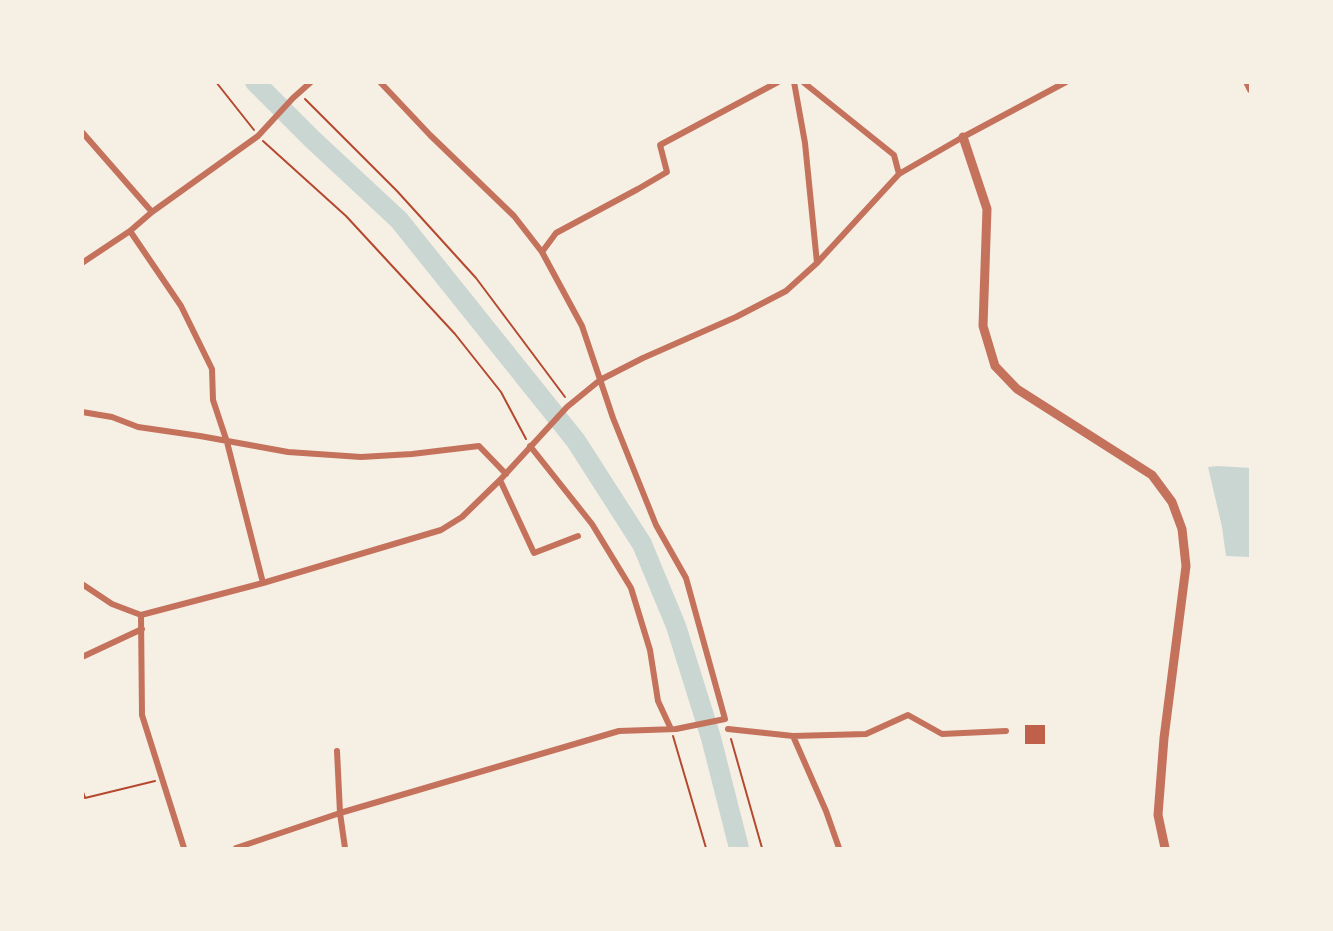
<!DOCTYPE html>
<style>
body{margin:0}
#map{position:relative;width:1333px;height:931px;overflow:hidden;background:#f6efe4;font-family:"Roboto Serif",serif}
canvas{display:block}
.frame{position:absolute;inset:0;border:84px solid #f6efe4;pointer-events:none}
</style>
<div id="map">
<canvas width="1333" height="931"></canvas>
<div class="frame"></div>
</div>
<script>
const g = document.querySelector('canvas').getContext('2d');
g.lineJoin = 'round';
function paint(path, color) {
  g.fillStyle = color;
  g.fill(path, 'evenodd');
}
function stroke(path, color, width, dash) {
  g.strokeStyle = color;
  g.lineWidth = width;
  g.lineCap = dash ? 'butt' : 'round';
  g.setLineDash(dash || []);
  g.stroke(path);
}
const water = new Path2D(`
 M 1218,466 L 1250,468 L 1250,557 L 1226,556 L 1222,527 L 1208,467 Z`);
const river = new Path2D(`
 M 255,82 L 312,139 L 399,220 L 576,441 L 642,544 L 676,626 L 711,738 L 739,848`);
const building = new Path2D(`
 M 1025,725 L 1045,725 L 1045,744 L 1025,744 Z`);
const path = new Path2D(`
 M 216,82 L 254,130
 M 305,99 L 397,191 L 476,278 L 565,397
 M 263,141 L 346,216 L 455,334 L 501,392 L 526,439
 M 673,736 L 706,848
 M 731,739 L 762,848
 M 82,789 L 85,798 L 155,781`);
const minor = new Path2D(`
 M 794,82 L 805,143 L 817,263
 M 803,82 L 894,155 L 899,174
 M 1246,82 L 1250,90
 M 82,132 L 152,212 L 130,231 L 82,263
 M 152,212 L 258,136 L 293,98 L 311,82
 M 130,231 L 181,306 L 212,369 L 213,400 L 227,442 L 263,583
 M 542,252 L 556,233 L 638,189 L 667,172 L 660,145 L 778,82
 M 82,412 L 112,417 L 138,427 L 200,436 L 288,452 L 361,457 L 412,454 L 479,446 L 506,474
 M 530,446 L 592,524 L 631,588 L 650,650 L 658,701 L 671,729
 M 500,480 L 534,553 L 578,536
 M 82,584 L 112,604 L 141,615 L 263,583 L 441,530 L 462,517 L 500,480 L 567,407 L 600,380 L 643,358 L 736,317 L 786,291 L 817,263 L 899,174 L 963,137 L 1066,82
 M 141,615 L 142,715 L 184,848
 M 82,657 L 142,629
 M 728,729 L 793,736 L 866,734 L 908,715 L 942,734 L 1006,731
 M 793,736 L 826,811 L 839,848
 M 337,751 L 340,813 L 345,848
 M 236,848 L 340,813 L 619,731 L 676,729 L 725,719 L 686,578 L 656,525 L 613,418 L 582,326 L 542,252 L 514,216 L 430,135 L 380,82`);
const tertiary = new Path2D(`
 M 963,137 L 987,209 L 983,326 L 995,366 L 1017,389 L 1152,475 L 1172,502 L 1182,529 L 1186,566 L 1164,738 L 1158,815 L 1165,848`);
paint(water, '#c9d6d2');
stroke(river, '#c9d6d2', 20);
paint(building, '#bf614a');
stroke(path, '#b5482f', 2);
stroke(minor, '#c5725c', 6);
stroke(tertiary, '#c5725c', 9);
</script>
